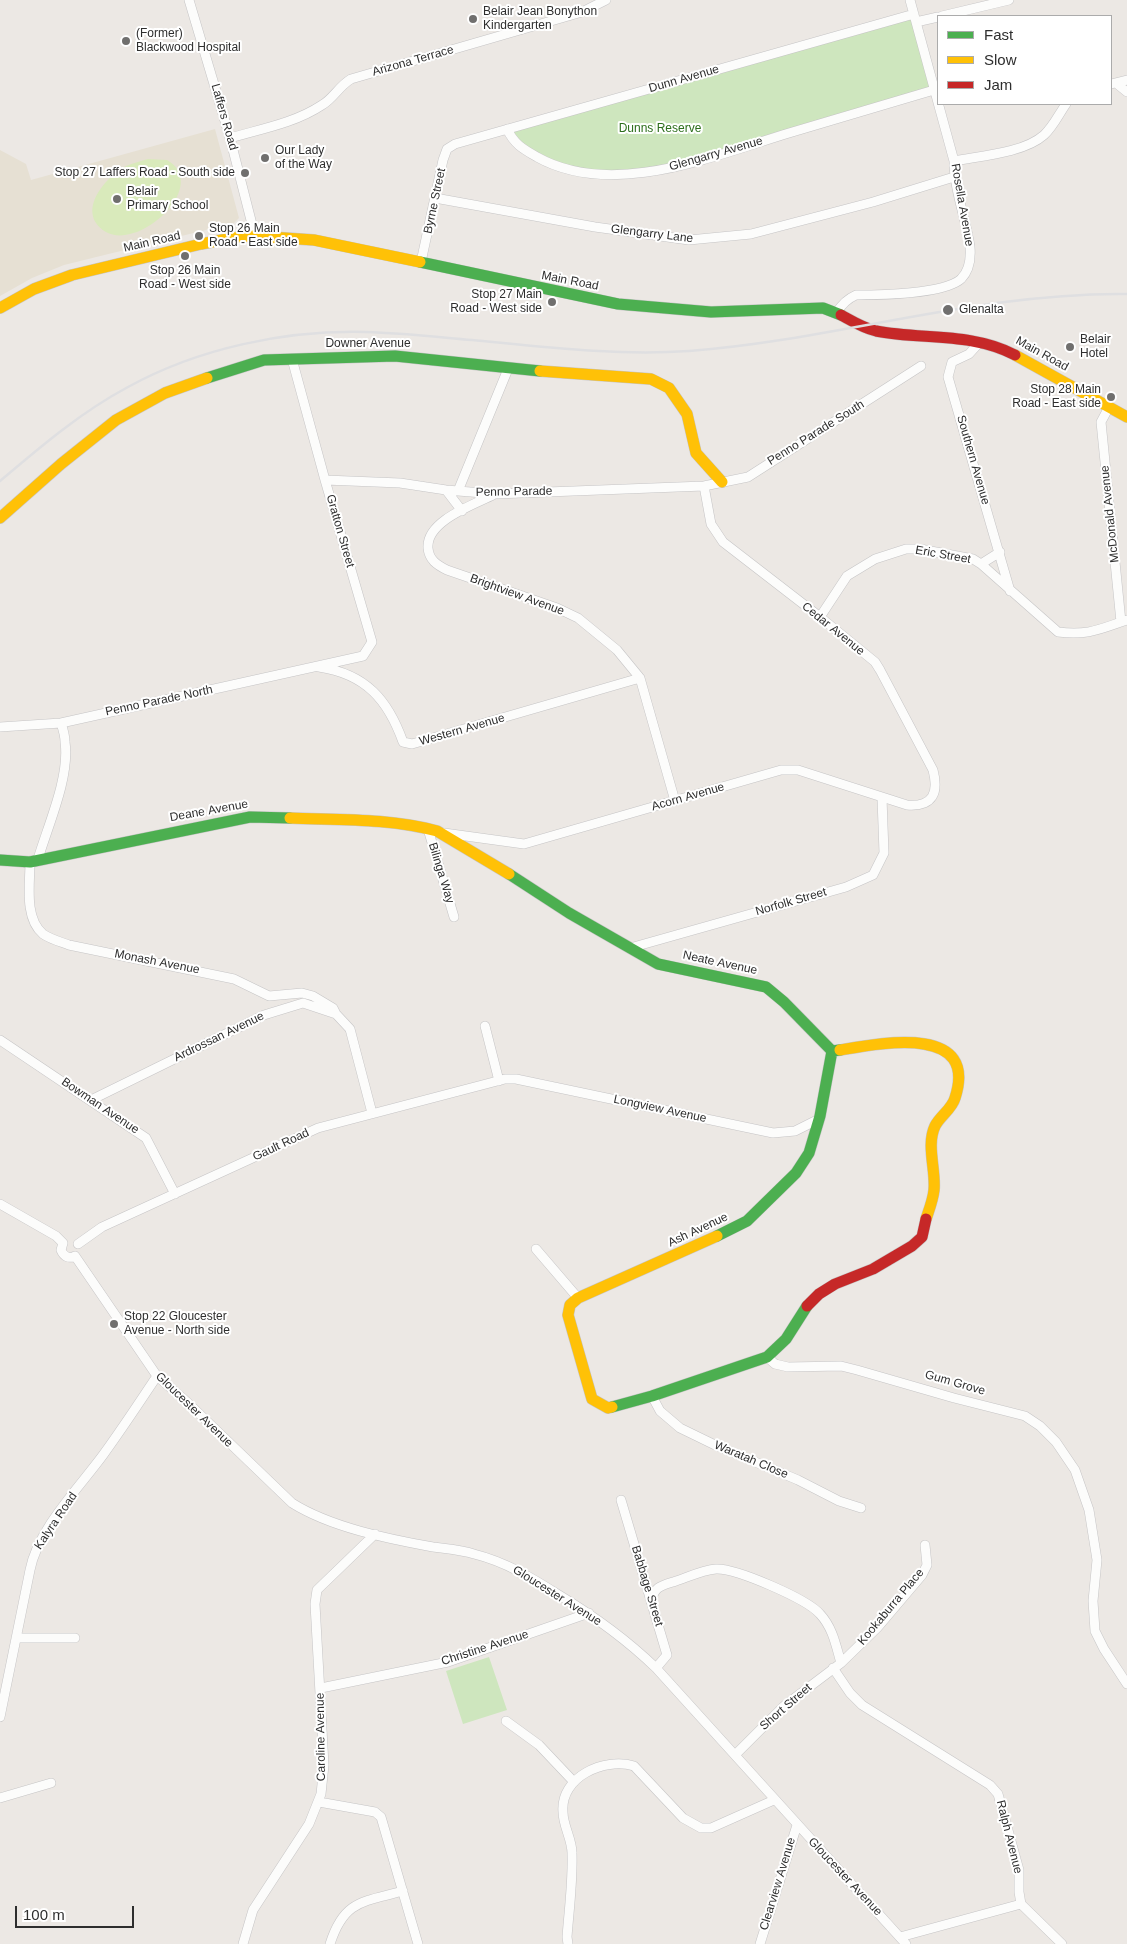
<!DOCTYPE html>
<style>
body{margin:0}
#map{position:relative;width:1127px;height:1944px;overflow:hidden;background:#ece8e4;font-family:Arial,sans-serif}
canvas{display:block}
.legend{position:absolute;left:937px;top:15px;width:175px;height:90px;box-sizing:border-box;background:#fff;border:1px solid #ababab;margin:0;padding:6px 9px;list-style:none;font-size:15px;color:#2e2e2e}
.legend li{display:flex;align-items:center;gap:10px;height:25px}
.legend b{width:25px;border:1px solid #ababab}
.scale{position:absolute;left:15px;top:1906px;width:119px;height:22px;box-sizing:border-box;border:2px solid #2e2e2e;border-top:0;padding-left:6px;font-size:15px;line-height:18px;white-space:nowrap;color:#2e2e2e;-webkit-text-stroke:4px #fff;paint-order:stroke}
</style>
<div id="map">
<canvas width="1127" height="1944"></canvas>
<ul class="legend">
<li><b style="height:6px;background:#4caf50"></b>Fast</li>
<li><b style="height:6px;background:#ffc107"></b>Slow</li>
<li><b style="height:6px;background:#c62828"></b>Jam</li>
</ul>
<div class="scale">100 m</div>
</div>
<script>
const g = document.querySelector('canvas').getContext('2d');
g.lineJoin = 'round';
function paint(path, color) {
  g.fillStyle = color;
  g.fill(path, 'evenodd');
}
function stroke(path, color, width, dash) {
  g.strokeStyle = color;
  g.lineWidth = width;
  g.lineCap = dash ? 'butt' : 'round';
  g.setLineDash(dash || []);
  g.stroke(path);
}
function drawText(font, color, halo, rows, align = 'center') {
  g.font = font + ' Arial,sans-serif';
  g.lineWidth = 4;
  g.setLineDash([]);
  g.textBaseline = 'middle';
  g.strokeStyle = halo;
  g.fillStyle = color;
  for (const [text, x, y, turn = 0] of rows) {
    g.save();
    g.translate(x, y);
    g.rotate((+turn || 0) * Math.PI / 180);
    g.textAlign = isNaN(turn) ? turn : align;
    if (halo) g.strokeText(text, 0, 0);
    g.fillText(text, 0, 0);
    g.restore();
  }
}
const education = new Path2D(`
 M 215,129 L 239,218 L 234,223 L 64,265 L 32,278 L 0,296 L 0,150 L 26,164 L 31,180 Z`);
const green = new Path2D(`
 M 914,14 L 934,90 L 666,169 L 572,171 L 521,148 L 507,129 Z
 M 489,1657 L 507,1710 L 463,1724 L 446,1671 Z`);
const pitch = new Path2D(`
 M 148,159 L 167,160 C 211,186 139,251 106,232 C 75,213 104,178 126,166 C 133,163 141,161 148,159 Z`);
const street = new Path2D(`
 M 189,0 L 230,138 L 255,236
 M 942,16 L 1009,0
 M 916,22 L 938,17
 M 1116,83 L 1127,92
 M 1111,84 L 1127,80
 M 507,129 C 514,144 523,149 537,157 C 612,199 713,156 789,133 C 837,119 886,104 934,90
 M 230,138 C 261,129 295,123 322,105 C 333,99 339,86 351,79 L 582,12 L 606,0
 M 954,161 C 980,156 1024,153 1044,135 C 1053,127 1059,114 1066,104
 M 435,198 L 595,227 L 689,240 L 751,234 L 873,202 L 954,177
 M 421,262 L 443,160 L 447,149 L 455,144 L 914,14
 M 837,312 C 842,304 847,299 856,295 C 879,295 944,294 961,279 C 970,270 971,259 970,247 C 966,218 954,190 954,161 L 910,0
 M 979,343 L 969,354 L 952,362 L 948,377 L 1010,591
 M 1109,407 L 1101,422 L 1121,622
 M 325,480 L 400,483 L 446,490 L 495,494 L 704,486 L 748,477 L 921,366
 M 446,490 L 462,511
 M 458,491 L 508,369
 M 493,495 C 473,505 426,521 428,548 C 429,560 437,565 447,570 L 557,608 L 578,618 L 617,650 L 640,678 L 675,801
 M 981,564 L 1058,632 C 1088,636 1100,629 1127,620
 M 820,617 L 847,576 L 875,559 L 906,549 L 920,549 L 973,559 L 981,564 L 1000,552
 M 319,667 C 366,674 388,700 403,742 L 412,744 L 640,678
 M 0,727 L 61,723 L 363,656 L 372,642 L 325,480 L 292,359
 M 428,829 L 454,917
 M 444,833 L 524,844 L 781,770 L 798,770 L 907,805 C 933,807 939,793 933,770 L 880,670 L 875,662 L 820,617 L 723,542 L 711,524 L 704,486
 M 38,859 C 48,825 70,777 65,742 C 65,735 63,729 61,723
 M 30,862 C 30,884 24,918 43,934 C 50,939 61,942 69,945 L 234,979 L 269,996 L 302,993 L 313,996 L 333,1008 L 336,1014
 M 630,948 L 846,887 L 873,875 L 884,853 L 882,798
 M 485,1026 L 499,1081
 M 0,1040 L 146,1138 L 175,1194
 M 91,1100 L 264,1015 L 303,1003 L 336,1014 L 350,1029 L 372,1113
 M 0,1204 L 56,1236 L 63,1243
 M 63,1243 L 61,1250 C 64,1257 69,1259 75,1256
 M 78,1244 L 102,1227 L 318,1128 L 505,1079 L 516,1079 L 773,1133 L 795,1131 L 819,1119
 M 536,1249 L 578,1298
 M 75,1256 L 157,1376 L 187,1402 L 292,1503 C 330,1527 388,1539 433,1547 C 447,1549 461,1550 474,1554 C 506,1562 532,1578 559,1595 C 594,1616 627,1640 656,1668 L 906,1944
 M 767,1357 L 775,1364 L 788,1367 L 841,1366 L 857,1370 L 954,1398 L 1025,1416 L 1040,1426 L 1056,1442 L 1075,1470 L 1089,1510 L 1097,1560 L 1093,1601 L 1095,1631 L 1104,1649 L 1127,1684
 M 652,1396 L 660,1411 L 680,1428 L 715,1445 L 798,1480 L 839,1501 L 861,1508
 M 621,1500 L 667,1655 L 656,1668
 M 652,1601 C 653,1586 664,1585 676,1581 C 688,1577 703,1570 716,1569 C 736,1568 807,1599 820,1614 C 833,1628 836,1646 841,1663
 M 16,1638 L 75,1638
 M 833,1668 L 850,1693 L 862,1705 L 990,1785 L 998,1794 L 1019,1870 L 1019,1892 L 1021,1904 L 900,1937
 M 321,1688 L 448,1662 L 589,1613
 M 0,1717 L 30,1570 C 38,1529 78,1489 103,1455 C 122,1429 139,1403 157,1376
 M 506,1721 L 539,1745 L 574,1782
 M 735,1755 L 784,1706 L 841,1663 L 877,1628 L 922,1575 L 927,1565 L 925,1545
 M 0,1798 L 51,1783
 M 319,1802 L 375,1812 L 381,1817 L 418,1944
 M 1021,1904 L 1062,1944
 M 243,1944 L 253,1910 L 309,1824 L 321,1794 L 324,1765 L 315,1604 L 317,1590 L 375,1534
 M 330,1944 C 344,1900 363,1902 403,1891
 M 568,1944 L 567,1937 C 569,1910 573,1881 572,1853 C 572,1839 563,1826 563,1812 C 560,1777 604,1757 634,1766 L 683,1818 L 701,1828 L 711,1828 L 774,1800
 M 760,1944 L 797,1825`);
const fast = new Path2D(`
 M 420,262 L 618,304 L 711,312 L 823,308 L 841,315
 M 207,378 L 264,360 L 395,356 L 540,371
 M 0,860 L 30,862 L 250,817 L 290,818
 M 509,874 L 569,913 L 658,964 L 766,987 L 784,1002 L 832,1051 L 840,1050
 M 717,1236 L 747,1221 L 796,1173 L 809,1153 L 820,1116 L 832,1051
 M 612,1407 L 652,1396 L 767,1357 L 786,1339 L 807,1306`);
const slow = new Path2D(`
 M 0,308 L 34,289 L 72,275 L 201,244 L 238,237 L 255,236 L 314,240 L 420,262
 M 1015,355 L 1127,417
 M 540,371 L 651,379 L 669,388 L 687,414 L 696,453 L 722,482
 M 0,518 L 61,464 L 116,420 L 165,393 L 207,378
 M 290,818 C 338,820 390,818 437,831 L 509,874
 M 840,1050 C 881,1043 979,1024 955,1098 C 952,1109 940,1116 935,1126 C 926,1145 936,1170 934,1190 C 933,1200 929,1210 926,1219
 M 612,1407 L 608,1408 L 592,1399 L 568,1315 L 570,1305 L 578,1298 L 717,1236`);
const jam = new Path2D(`
 M 841,315 C 852,321 863,328 876,331 C 921,340 972,332 1015,355
 M 807,1306 L 819,1294 L 835,1284 L 873,1269 L 912,1246 L 922,1237 L 926,1219`);
const rail = new Path2D(`
 M 0,481 C 40,447 81,412 128,387 C 199,348 285,330 366,332 C 402,333 437,337 472,340 C 544,347 617,356 689,351 C 836,340 979,292 1127,294`);
const markers = [
 [473,19,5,"#706f6e"],
 [126,41,5,"#706f6e"],
 [265,158,5,"#706f6e"],
 [245,173,5,"#706f6e"],
 [117,199,5,"#706f6e"],
 [199,236,5,"#706f6e"],
 [185,256,5,"#706f6e"],
 [552,302,5,"#706f6e"],
 [948,310,6,"#706f6e"],
 [1070,347,5,"#706f6e"],
 [1111,397,5,"#706f6e"],
 [114,1324,5,"#706f6e"]
];
const poiNames = [
 ["Belair Jean Bonython",483,12],
 ["Kindergarten",483,26],
 ["(Former)",136,34],
 ["Blackwood Hospital",136,48],
 ["Our Lady",275,151],
 ["of the Way",275,165],
 ["Stop 27 Laffers Road - South side",235,173,"right"],
 ["Belair",127,192],
 ["Primary School",127,206],
 ["Stop 26 Main",209,229],
 ["Road - East side",209,243],
 ["Stop 26 Main",185,271,"center"],
 ["Road - West side",185,285,"center"],
 ["Stop 27 Main",542,295,"right"],
 ["Road - West side",542,309,"right"],
 ["Glenalta",959,310],
 ["Belair",1080,340],
 ["Hotel",1080,354],
 ["Stop 28 Main",1101,390,"right"],
 ["Road - East side",1101,404,"right"],
 ["Stop 22 Gloucester",124,1317],
 ["Avenue - North side",124,1331]
];
const streetNames = [
 ["Arizona Terrace",413,61,-16],
 ["Dunn Avenue",684,79,-16],
 ["Laffers Road",224,117,74],
 ["Glengarry Avenue",716,154,-16],
 ["Byrne Street",435,201,-78],
 ["Rosella Avenue",962,205,80],
 ["Glengarry Lane",652,234,7],
 ["Main Road",152,242,-13],
 ["Main Road",570,281,11],
 ["Downer Avenue",368,344],
 ["Main Road",1042,354,29],
 ["Penno Parade South",816,433,-32],
 ["Southern Avenue",973,460,74],
 ["Penno Parade",514,492,-1],
 ["McDonald Avenue",1110,514,-96],
 ["Gratton Street",340,531,74],
 ["Eric Street",943,555,10],
 ["Brightview Avenue",517,595,20],
 ["Cedar Avenue",833,629,39],
 ["Penno Parade North",159,701,-12],
 ["Western Avenue",462,730,-16],
 ["Acorn Avenue",688,797,-16],
 ["Deane Avenue",209,811,-10],
 ["Bilinga Way",441,873,73],
 ["Norfolk Street",791,902,-16],
 ["Monash Avenue",157,962,11],
 ["Neate Avenue",720,963,12],
 ["Ardrossan Avenue",219,1037,-26],
 ["Bowman Avenue",100,1106,34],
 ["Longview Avenue",660,1109,12],
 ["Gault Road",281,1145,-25],
 ["Ash Avenue",698,1230,-25],
 ["Gum Grove",955,1383,16],
 ["Gloucester Avenue",194,1410,44],
 ["Waratah Close",751,1460,23],
 ["Kalyra Road",56,1521,-56],
 ["Babbage Street",647,1586,73],
 ["Gloucester Avenue",557,1596,32],
 ["Kookaburra Place",891,1607,-50],
 ["Christine Avenue",485,1648,-18],
 ["Short Street",786,1707,-41],
 ["Caroline Avenue",321,1737,-91],
 ["Ralph Avenue",1009,1837,76],
 ["Gloucester Avenue",845,1877,47],
 ["Clearview Avenue",778,1884,-73]
];
const parkNames = [
 ["Dunns Reserve",660,129]
];
paint(education, '#e6e0d3');
paint(green, '#cee6be');
paint(pitch, '#d9eabb');
stroke(street, '#c5c4c5', 10);
stroke(fast, '#c5c4c5', 12);
stroke(slow, '#c5c4c5', 12);
stroke(jam, '#c5c4c5', 12);
stroke(street, '#fcfcfb', 9);
stroke(fast, '#4caf50', 11);
stroke(slow, '#ffc107', 11);
stroke(jam, '#c62828', 11);
stroke(rail, '#dfdfe1', 2.5);
for (const [x, y, r, color] of markers) {
  const dot = new Path2D();
  dot.arc(x, y, r, 0, 2 * Math.PI);
  g.fillStyle = color;
  g.fill(dot);
  stroke(dot, '#fff', 2);
}
drawText('12px', '#2e2e2e', '#fff', poiNames, 'left');
drawText('12px', '#2e2e2e', '#fff', streetNames);
drawText('12px', '#2c6e1b', '#fff', parkNames);
</script>
